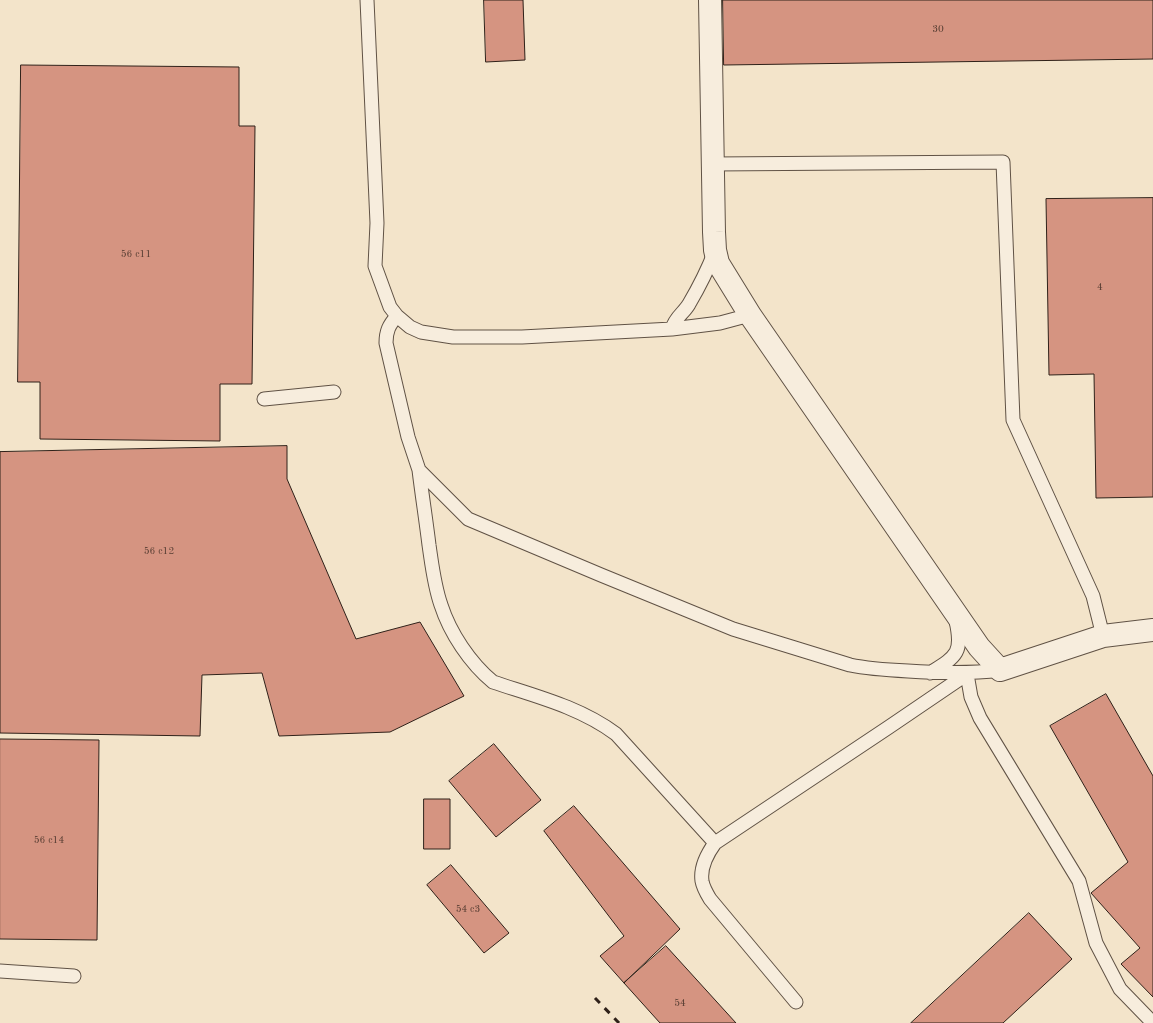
<!DOCTYPE html>
<meta charset="utf-8">
<style>
body{margin:0}
canvas{display:block;background:#f3e4ca}
</style>
<canvas width="1153" height="1023"></canvas>
<script>
const g = document.querySelector('canvas').getContext('2d');
g.lineJoin = 'round';
function paint(path, color) {
  g.fillStyle = color;
  g.fill(path, 'evenodd');
}
function stroke(path, color, width, dash) {
  g.strokeStyle = color;
  g.lineWidth = width;
  g.lineCap = dash ? 'butt' : 'round';
  g.setLineDash(dash || []);
  g.stroke(path);
}
function drawText(font, color, halo, rows, align = 'center') {
  g.font = font + ' "Old Standard TT",serif';
  g.lineWidth = 4;
  g.setLineDash([]);
  g.textBaseline = 'middle';
  g.strokeStyle = halo;
  g.fillStyle = color;
  for (const [text, x, y, turn = 0] of rows) {
    g.save();
    g.translate(x, y);
    g.rotate((+turn || 0) * Math.PI / 180);
    g.textAlign = isNaN(turn) ? turn : align;
    if (halo) g.strokeText(text, 0, 0);
    g.fillText(text, 0, 0);
    g.restore();
  }
}
const building = new Path2D(`
 M 484,0 L 523,0 L 525,60 L 486,62 Z
 M 723,0 L 1153,0 L 1153,59 L 724,65 Z
 M 21,65 L 239,67 L 239,126 L 255,126 L 252,384 L 220,384 L 220,441 L 40,439 L 40,382 L 18,382 Z
 M 1153,198 L 1153,497 L 1096,498 L 1094,374 L 1049,375 L 1046,199 Z
 M 287,446 L 287,479 L 356,639 L 420,622 L 464,696 L 390,732 L 279,736 L 262,673 L 202,675 L 200,736 L 0,733 L 0,452 Z
 M 1106,694 L 1153,776 L 1153,997 L 1121,964 L 1140,948 L 1091,893 L 1128,862 L 1050,726 Z
 M 0,739 L 99,740 L 97,940 L 0,939 Z
 M 494,744 L 541,800 L 496,837 L 449,781 Z
 M 424,799 L 450,799 L 450,849 L 424,849 Z
 M 574,806 L 680,929 L 624,983 L 600,956 L 624,936 L 544,831 Z
 M 451,865 L 509,933 L 484,953 L 427,885 Z
 M 1029,913 L 1072,959 L 1003,1023 L 911,1023 Z
 M 666,946 L 736,1023 L 660,1023 L 624,983 Z`);
const lane = new Path2D(`
 M 367,0 L 377,223 L 375,266 L 390,307 L 397,316 L 410,327 L 421,332 L 453,337 L 522,337 L 672,329 L 720,323 L 750,315
 M 712,164 L 1003,162 L 1013,420 L 1093,596 L 1103,636
 M 397,316 C 389,325 386,331 386,343 L 408,437 L 419,470 L 468,519 L 601,575 L 733,629 L 850,665 C 869,669 888,670 908,671 C 939,673 969,674 1000,670
 M 672,329 C 675,317 684,313 689,304 C 699,287 708,269 715,251
 M 264,399 L 334,392
 M 419,470 C 422,495 426,520 429,545 C 432,565 434,585 441,605 C 450,633 470,663 493,682 C 535,696 580,707 616,734 L 715,843
 M 930,673 C 957,656 963,653 956,621
 M 967,674 L 971,697 L 980,718 L 1079,881 L 1096,943 L 1120,989 L 1153,1023
 M 0,971 L 74,976
 M 796,1002 L 710,899 C 707,894 703,887 702,881 C 700,867 707,854 715,843 L 889,727 L 967,674`);
const street = new Path2D(`
 M 710,0 L 714,232 L 715,250 L 718,263 L 750,315 L 979,647 L 1000,670 L 1103,636 L 1153,630`);
const rail = new Path2D(`
 M 595,998 L 619,1023`);
const numberNames = [
 ["30",938,29],
 ["56 с11",136,254],
 ["4",1100,287],
 ["56 с12",159,551],
 ["56 с14",49,840],
 ["54 с3",468,909],
 ["54",680,1003]
];
paint(building, '#d59481');
stroke(building, '#2f2119', 1);
stroke(lane, '#605245', 15);
stroke(street, '#605245', 24);
stroke(lane, '#f7eddd', 13);
stroke(street, '#f7eddd', 22);
stroke(rail, '#2f2119', 3, [7, 7]);
drawText('10px', '#583e33', null, numberNames);
</script>
